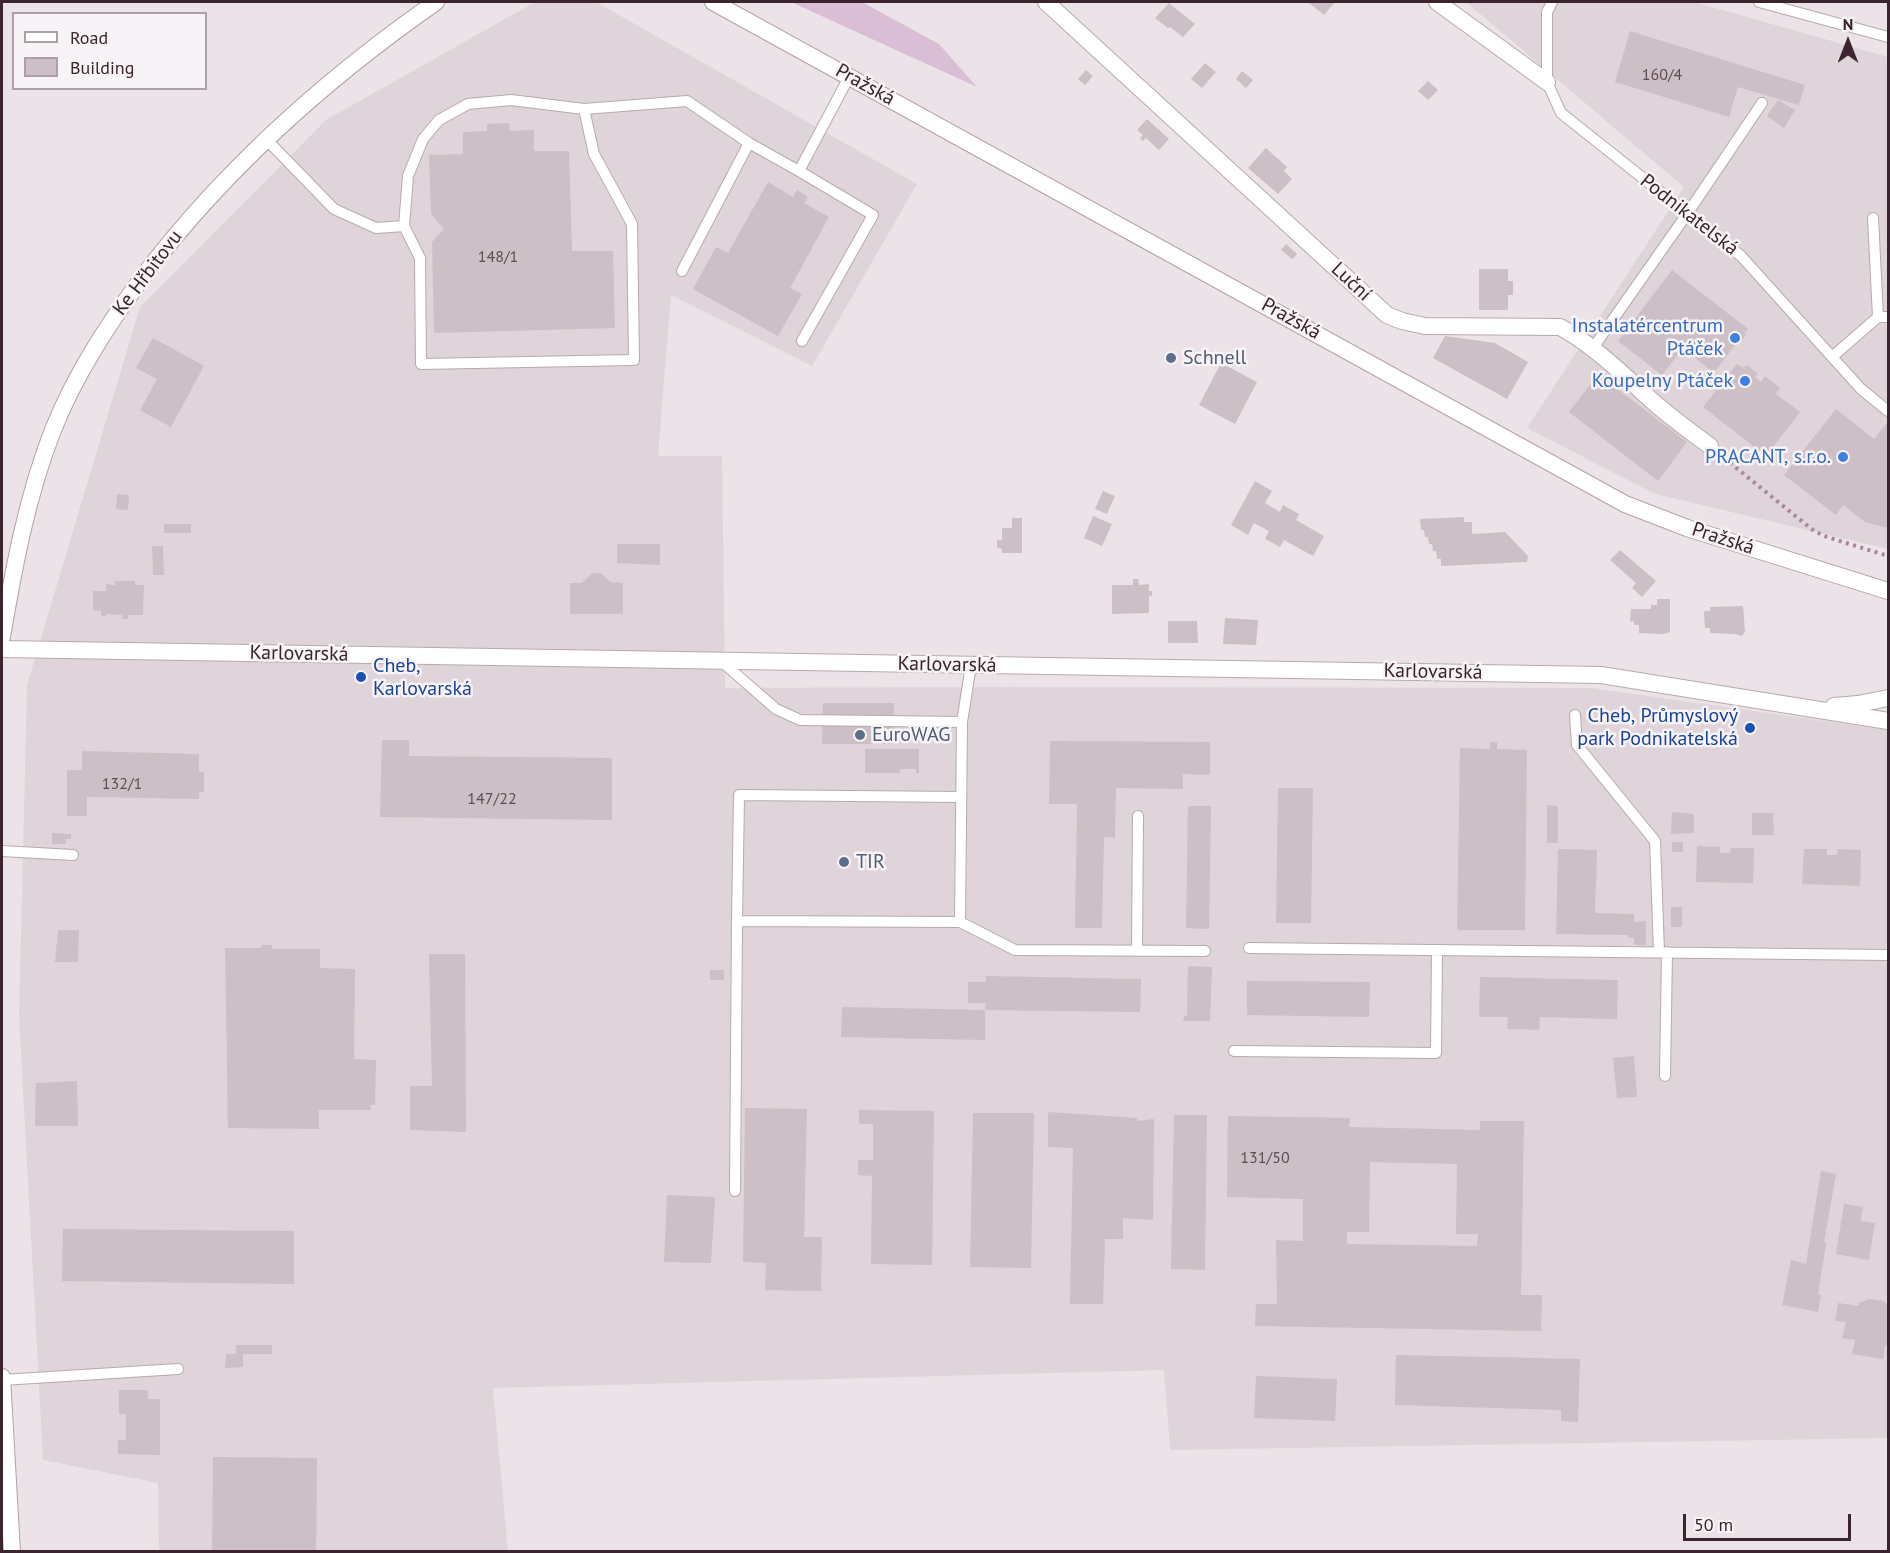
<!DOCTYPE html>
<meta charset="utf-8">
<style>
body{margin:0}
#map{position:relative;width:1890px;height:1553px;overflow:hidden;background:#ebe3e7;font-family:"PT Sans",sans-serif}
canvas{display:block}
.frame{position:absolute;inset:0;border:3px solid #3b242d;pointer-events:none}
.legend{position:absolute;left:12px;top:12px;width:195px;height:78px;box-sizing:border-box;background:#f8f3f6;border:2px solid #aca0a6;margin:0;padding:8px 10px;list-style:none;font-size:18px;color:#3b242d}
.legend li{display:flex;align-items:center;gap:12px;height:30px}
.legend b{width:30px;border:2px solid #aca0a6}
.north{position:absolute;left:1818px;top:12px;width:60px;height:60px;-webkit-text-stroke:4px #f8f3f6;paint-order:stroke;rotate:0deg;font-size:16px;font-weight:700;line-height:24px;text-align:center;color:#3b242d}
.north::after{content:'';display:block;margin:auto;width:21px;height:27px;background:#3b242d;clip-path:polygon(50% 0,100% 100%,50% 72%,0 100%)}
.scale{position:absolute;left:1683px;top:1514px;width:168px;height:27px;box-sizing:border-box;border:3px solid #3b242d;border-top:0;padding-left:8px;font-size:18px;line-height:21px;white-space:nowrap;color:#3b242d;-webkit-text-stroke:4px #f8f3f6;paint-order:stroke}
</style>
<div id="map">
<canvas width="1890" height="1553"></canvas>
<div class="frame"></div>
<ul class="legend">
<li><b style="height:8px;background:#fff"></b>Road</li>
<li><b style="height:16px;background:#ccbfc6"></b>Building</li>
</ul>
<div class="north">N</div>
<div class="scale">50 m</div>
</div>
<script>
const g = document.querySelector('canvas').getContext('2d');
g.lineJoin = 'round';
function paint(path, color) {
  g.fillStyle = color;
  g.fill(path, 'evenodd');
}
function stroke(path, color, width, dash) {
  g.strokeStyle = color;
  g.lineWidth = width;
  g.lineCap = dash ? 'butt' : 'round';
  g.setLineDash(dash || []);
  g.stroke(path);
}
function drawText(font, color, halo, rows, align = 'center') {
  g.font = font + ' "PT Sans",sans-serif';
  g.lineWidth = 5;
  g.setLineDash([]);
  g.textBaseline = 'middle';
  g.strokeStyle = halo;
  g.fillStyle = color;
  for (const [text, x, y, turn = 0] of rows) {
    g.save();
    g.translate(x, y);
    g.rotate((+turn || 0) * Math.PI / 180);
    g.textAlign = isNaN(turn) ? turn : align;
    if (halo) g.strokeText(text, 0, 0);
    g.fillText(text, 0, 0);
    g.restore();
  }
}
const built = new Path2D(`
 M 535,2 L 596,2 L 917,184 L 812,366 L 671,295 L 658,456 L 722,456 L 725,688 L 987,687 L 1592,688 L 1888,730 L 1888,1438 L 1170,1450 L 1164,1370 L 493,1388 L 508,1551 L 159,1551 L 158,1483 L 43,1460 L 19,1016 L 27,685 L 140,307 L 326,120 Z
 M 1466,2 L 1694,2 L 1888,57 L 1888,549 L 1655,494 L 1527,428 L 1684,187 Z`);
const green = new Path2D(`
 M 791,2 L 862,2 L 939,44 L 977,87 Z`);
const building = new Path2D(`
 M 1308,2 L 1335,2 L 1324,15 Z
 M 1169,3 L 1195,24 L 1183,37 L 1170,27 L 1168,28 L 1155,18 Z
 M 1630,31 L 1805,85 L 1799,105 L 1738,87 L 1729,117 L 1615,82 Z
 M 1205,63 L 1216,72 L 1202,88 L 1191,79 Z
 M 1086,70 L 1093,76 L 1085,85 L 1078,79 Z
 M 1242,71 L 1253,80 L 1246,88 L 1236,79 Z
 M 1428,81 L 1438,90 L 1428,100 L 1418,91 Z
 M 1778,100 L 1795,110 L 1784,128 L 1767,116 Z
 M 1147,119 L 1169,139 L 1159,150 L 1146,138 L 1143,141 L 1140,138 L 1143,135 L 1137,130 Z
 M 509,123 L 510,131 L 534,130 L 534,151 L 569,151 L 572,251 L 613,251 L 615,328 L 434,333 L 432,242 L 444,229 L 431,214 L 429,155 L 463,154 L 463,132 L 487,131 L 487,124 Z
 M 1266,148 L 1287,167 L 1284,171 L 1292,179 L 1278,194 L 1248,168 Z
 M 768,182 L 793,197 L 797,190 L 808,197 L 804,203 L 829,217 L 790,288 L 802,294 L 778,336 L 693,289 L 716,247 L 728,253 Z
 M 1286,244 L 1297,254 L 1292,259 L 1281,250 Z
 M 1479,269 L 1508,269 L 1508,281 L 1513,281 L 1513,295 L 1508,295 L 1508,310 L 1479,310 Z
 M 1672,270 L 1748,329 L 1744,333 L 1746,335 L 1739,344 L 1737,342 L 1714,373 L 1683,348 L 1662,375 L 1618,341 Z
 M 1445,336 L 1495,343 L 1528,362 L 1507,399 L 1433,358 Z
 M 153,338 L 204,366 L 171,427 L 140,410 L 157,379 L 136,368 Z
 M 1221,363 L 1257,382 L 1235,424 L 1199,405 Z
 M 1737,364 L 1743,368 L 1747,365 L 1758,374 L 1755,377 L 1761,382 L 1765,376 L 1780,388 L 1776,394 L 1800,412 L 1766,456 L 1703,407 Z
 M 1598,374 L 1687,442 L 1658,481 L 1569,412 Z
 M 1836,409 L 1874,439 L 1887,423 L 1888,424 L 1888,528 L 1865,522 L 1843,505 L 1836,515 L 1784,475 Z
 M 1255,481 L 1272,491 L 1265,503 L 1280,512 L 1283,505 L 1299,514 L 1296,520 L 1324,536 L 1313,556 L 1284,540 L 1280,547 L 1265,539 L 1269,531 L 1254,523 L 1248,535 L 1231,525 Z
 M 1103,491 L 1115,496 L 1107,514 L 1095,509 Z
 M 117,494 L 129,495 L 128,510 L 116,509 Z
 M 1093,516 L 1112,524 L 1102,546 L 1084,538 Z
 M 1464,517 L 1464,522 L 1472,522 L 1472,534 L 1505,532 L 1528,556 L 1527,562 L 1441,566 L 1441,559 L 1437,559 L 1436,551 L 1433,551 L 1432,544 L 1429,544 L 1428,537 L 1425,537 L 1424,530 L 1421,530 L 1420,519 Z
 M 1012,518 L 1022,518 L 1022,553 L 1002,553 L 1002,549 L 997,547 L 997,540 L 1002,540 L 1002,528 L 1012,528 Z
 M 164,524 L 191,524 L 191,533 L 164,533 Z
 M 617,544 L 660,544 L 660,565 L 617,563 Z
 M 152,546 L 163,546 L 164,575 L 153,575 Z
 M 1620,550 L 1656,581 L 1642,597 L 1632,588 L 1636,583 L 1610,560 Z
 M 597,573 L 602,574 L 610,582 L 623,583 L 623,614 L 570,614 L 570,583 L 582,583 L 591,574 Z
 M 1133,579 L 1138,579 L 1139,585 L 1149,584 L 1149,591 L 1152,591 L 1152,596 L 1149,596 L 1149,613 L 1112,614 L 1112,585 L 1133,585 Z
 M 115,581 L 135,581 L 135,585 L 144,585 L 143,615 L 128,615 L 128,619 L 122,619 L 122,615 L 106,614 L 106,616 L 101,616 L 101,611 L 93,610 L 93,591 L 106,591 L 106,584 L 115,585 Z
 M 1657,599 L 1670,599 L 1670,632 L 1664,634 L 1639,633 L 1639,625 L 1634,625 L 1634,621 L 1630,622 L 1631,609 L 1651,609 L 1651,605 L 1657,605 Z
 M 1743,606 L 1745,632 L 1742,636 L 1735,634 L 1710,633 L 1710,628 L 1705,628 L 1704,611 L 1710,611 L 1710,607 Z
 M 1225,618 L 1258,620 L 1256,645 L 1223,644 Z
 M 1168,621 L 1197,621 L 1198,643 L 1168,643 Z
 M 823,703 L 894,703 L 894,744 L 822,744 Z
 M 382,740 L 409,740 L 409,756 L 612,758 L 612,820 L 380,817 Z
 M 1050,741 L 1210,742 L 1210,775 L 1183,774 L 1183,789 L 1116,788 L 1115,838 L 1104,837 L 1102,928 L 1075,928 L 1077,804 L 1049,804 Z
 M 1490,742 L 1497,742 L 1497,749 L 1527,750 L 1525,930 L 1457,930 L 1460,748 L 1490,749 Z
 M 865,749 L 919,749 L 919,773 L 916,773 L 916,769 L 900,769 L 900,773 L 865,773 Z
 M 82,751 L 199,754 L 199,772 L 204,772 L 204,792 L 199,792 L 199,799 L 87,797 L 87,816 L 67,816 L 67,770 L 82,770 Z
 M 1278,788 L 1313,788 L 1311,923 L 1276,923 Z
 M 1547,805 L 1558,806 L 1558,843 L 1547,843 Z
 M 1188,806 L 1211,806 L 1209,929 L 1186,928 Z
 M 1672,812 L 1694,814 L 1694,833 L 1671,834 Z
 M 1752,813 L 1773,813 L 1774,835 L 1752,835 Z
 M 52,833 L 71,834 L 71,839 L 66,839 L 66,844 L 52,844 Z
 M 1672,842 L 1683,842 L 1683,852 L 1672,852 Z
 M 1697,846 L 1720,847 L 1720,853 L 1730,853 L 1731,848 L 1754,848 L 1753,883 L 1696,882 Z
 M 1558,849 L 1597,850 L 1595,913 L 1634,914 L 1634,922 L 1646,921 L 1646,945 L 1634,945 L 1634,938 L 1628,938 L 1628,935 L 1556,934 Z
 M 1804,849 L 1827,849 L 1827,855 L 1837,855 L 1838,849 L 1861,850 L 1860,886 L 1802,884 Z
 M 1671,907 L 1682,907 L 1682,927 L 1671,927 Z
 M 58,930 L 79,930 L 78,962 L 55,962 Z
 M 261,945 L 272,945 L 272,949 L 320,949 L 320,968 L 355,969 L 354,1059 L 376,1060 L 375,1105 L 370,1105 L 371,1110 L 319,1110 L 319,1129 L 228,1128 L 225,948 L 261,948 Z
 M 429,954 L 465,954 L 466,1132 L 410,1130 L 410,1086 L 432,1086 Z
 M 1188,966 L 1212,967 L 1210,1021 L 1183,1021 L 1184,1016 L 1187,1016 Z
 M 710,970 L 724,970 L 724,980 L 710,980 Z
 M 986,976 L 1141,979 L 1140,1012 L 985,1010 L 986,1003 L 968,1003 L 968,982 L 986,982 Z
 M 1480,977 L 1618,980 L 1617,1019 L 1540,1017 L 1539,1030 L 1507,1029 L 1508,1017 L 1479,1017 Z
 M 1247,981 L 1370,982 L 1369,1017 L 1247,1015 Z
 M 842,1007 L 985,1010 L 985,1040 L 841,1037 Z
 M 1634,1056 L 1637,1097 L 1617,1098 L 1613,1058 Z
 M 77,1081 L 78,1126 L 35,1126 L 36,1083 Z
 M 745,1108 L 807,1109 L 804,1237 L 822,1237 L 821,1291 L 765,1290 L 766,1263 L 743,1262 Z
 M 859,1110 L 934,1111 L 932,1265 L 871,1264 L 872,1176 L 858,1175 L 858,1160 L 873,1160 L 873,1124 L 859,1124 Z
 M 1048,1112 L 1137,1118 L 1137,1121 L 1154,1119 L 1153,1220 L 1123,1218 L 1123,1239 L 1105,1239 L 1103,1304 L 1070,1304 L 1073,1148 L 1048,1147 Z
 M 973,1113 L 1034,1113 L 1031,1268 L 970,1267 Z
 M 1174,1115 L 1207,1115 L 1205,1270 L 1171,1269 Z
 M 1228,1116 L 1350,1118 L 1349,1127 L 1480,1130 L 1480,1121 L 1524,1121 L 1521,1295 L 1542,1295 L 1541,1331 L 1255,1326 L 1256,1304 L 1277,1304 L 1276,1240 L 1303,1241 L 1303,1199 L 1227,1197 ZM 1370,1162 L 1457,1164 L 1456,1234 L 1478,1234 L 1477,1246 L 1347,1244 L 1347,1232 L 1369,1232 Z
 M 1821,1171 L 1836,1174 L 1824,1242 L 1826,1243 L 1818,1295 L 1821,1295 L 1818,1312 L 1782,1305 L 1791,1260 L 1806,1264 Z
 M 667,1195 L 715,1197 L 711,1263 L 664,1262 Z
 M 1844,1204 L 1863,1207 L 1861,1221 L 1875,1223 L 1869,1260 L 1836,1254 Z
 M 63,1229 L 294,1231 L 294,1284 L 62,1281 Z
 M 1869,1299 L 1884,1301 L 1888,1305 L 1888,1346 L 1885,1345 L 1883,1359 L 1852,1354 L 1855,1340 L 1842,1338 L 1846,1322 L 1835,1321 L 1838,1303 L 1859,1306 L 1859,1303 Z
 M 236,1345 L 272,1345 L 272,1354 L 243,1354 L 243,1367 L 225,1368 L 226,1354 L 236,1354 Z
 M 1396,1355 L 1580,1359 L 1578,1422 L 1561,1421 L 1561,1410 L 1395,1405 Z
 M 1256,1376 L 1337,1379 L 1335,1421 L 1254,1418 Z
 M 119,1390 L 148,1390 L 148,1399 L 160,1399 L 160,1455 L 118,1454 L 118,1440 L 126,1440 L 126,1414 L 119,1414 Z
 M 213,1457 L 317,1458 L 316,1551 L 212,1551 Z`);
const path = new Path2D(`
 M 1724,458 L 1814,531 L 1827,537 L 1888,556`);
const service = new Path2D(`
 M 1552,2 L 1547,12 L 1547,82 L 1561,113 L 1741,256 L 1861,389 L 1888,411
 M 1759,2 L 1888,37
 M 511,100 L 584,109 L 594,154 L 632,224 L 634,360 L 421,364 L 420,258 L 404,226 L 408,176 L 423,139 L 439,120 L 468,104 Z
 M 584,109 L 687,101 L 749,143
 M 266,139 L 334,209 L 376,228 L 404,226
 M 1873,218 L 1878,317
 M 682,271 L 749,143 L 799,171
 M 802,341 L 873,215 L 799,171 L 849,77
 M 1593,348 L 1687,214 L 1762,103
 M 1832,357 L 1878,317 L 1888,317
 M 721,661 L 776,709 L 800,720 L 962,722
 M 1575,715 L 1577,745 L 1655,841 L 1659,952
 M 961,797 L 739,795 L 737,921 L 960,922 L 962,722 L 971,665
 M 2,851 L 73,855
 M 960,922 L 1015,950 L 1205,951
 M 1249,948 L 1888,955
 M 1137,951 L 1138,816
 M 1234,1051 L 1436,1053 L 1437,950
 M 1665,1076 L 1667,952
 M 735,1191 L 737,921
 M 2,1380 L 178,1369`);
const minor = new Path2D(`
 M 1046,2 L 1387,315 L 1402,321 L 1425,326 L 1560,327 C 1597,347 1626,378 1658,406 C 1675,420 1692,433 1710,446
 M 1437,2 L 1547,82`);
const tertiary = new Path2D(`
 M 2,649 L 1601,675 L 1888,721
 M 1834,706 L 1858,704 L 1888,698`);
const secondary = new Path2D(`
 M 713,2 L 1625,504 L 1687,528 L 1888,591
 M 2,637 C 14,567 27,496 53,430 C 76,372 111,320 148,270 C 230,164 327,78 436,2
 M 2,1377 L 12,1552`);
const markers = [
 [1735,338,6,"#3f7fe0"],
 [1171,358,6,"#5c6f8a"],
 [1745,381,6,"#3f7fe0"],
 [1843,457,6,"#3f7fe0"],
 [361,677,6,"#1a4fb4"],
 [1750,728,6,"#1a4fb4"],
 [860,735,6,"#5c6f8a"],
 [844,862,6,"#5c6f8a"]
];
const numberNames = [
 ["160/4",1662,75],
 ["148/1",498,257],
 ["132/1",122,784],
 ["147/22",492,799],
 ["131/50",1265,1158]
];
const streetNames = [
 ["Pražská",865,85,29],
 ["Podnikatelská",1689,215,38],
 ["Ke Hřbitovu",148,273,-53],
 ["Luční",1351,282,43],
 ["Pražská",1291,319,29],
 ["Pražská",1723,539,18],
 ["Karlovarská",299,654,1],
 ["Karlovarská",947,665,1],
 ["Karlovarská",1433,672,1]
];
const shopNames = [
 ["Instalatércentrum",1723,326],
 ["Ptáček",1723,349],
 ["Koupelny Ptáček",1733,381],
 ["PRACANT, s.r.o.",1831,457]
];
const serviceNames = [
 ["Schnell",1183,358],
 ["EuroWAG",872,735],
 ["TIR",856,862]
];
const transitNames = [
 ["Cheb,",373,666],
 ["Karlovarská",373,689],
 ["Cheb, Průmyslový",1738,716,"right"],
 ["park Podnikatelská",1738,739,"right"]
];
paint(built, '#dfd4da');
paint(green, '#dabed5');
paint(building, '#ccbfc6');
stroke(service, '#b6aaaf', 12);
stroke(minor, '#b6aaaf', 18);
stroke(tertiary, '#b6aaaf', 18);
stroke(secondary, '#b39fa8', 18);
stroke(path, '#ac8696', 4, [3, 4.5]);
stroke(service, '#fff', 10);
stroke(minor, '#fff', 16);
stroke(tertiary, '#fff', 16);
stroke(secondary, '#fff', 16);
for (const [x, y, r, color] of markers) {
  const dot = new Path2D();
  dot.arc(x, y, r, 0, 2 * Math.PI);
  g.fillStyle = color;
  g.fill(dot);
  stroke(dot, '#f8f3f6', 2);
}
drawText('16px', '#5f4b53', null, numberNames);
drawText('20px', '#3b242d', '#f8f3f6', streetNames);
drawText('20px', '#366cbe', '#f8f3f6', shopNames, 'right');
drawText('20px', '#4e5e75', '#f8f3f6', serviceNames, 'left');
drawText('20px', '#164399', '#f8f3f6', transitNames, 'left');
</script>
